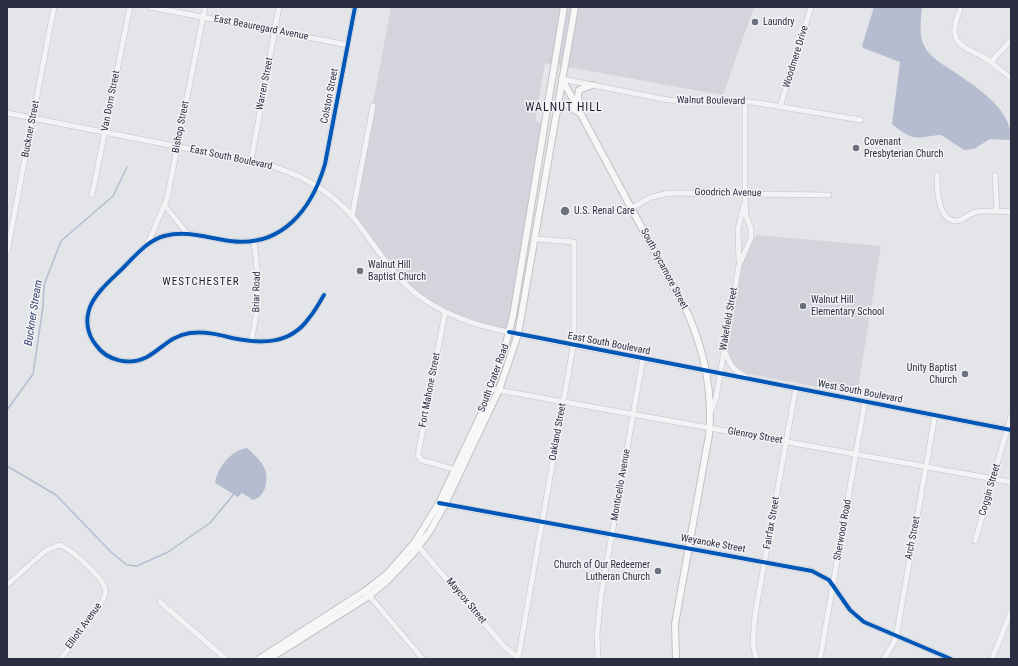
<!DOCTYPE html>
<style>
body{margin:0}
#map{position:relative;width:1018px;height:666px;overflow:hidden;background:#e4e5e9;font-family:"Roboto Condensed",sans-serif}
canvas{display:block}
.frame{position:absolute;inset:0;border:8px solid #2c2f41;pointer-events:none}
</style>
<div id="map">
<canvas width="1018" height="666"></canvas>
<div class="frame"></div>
</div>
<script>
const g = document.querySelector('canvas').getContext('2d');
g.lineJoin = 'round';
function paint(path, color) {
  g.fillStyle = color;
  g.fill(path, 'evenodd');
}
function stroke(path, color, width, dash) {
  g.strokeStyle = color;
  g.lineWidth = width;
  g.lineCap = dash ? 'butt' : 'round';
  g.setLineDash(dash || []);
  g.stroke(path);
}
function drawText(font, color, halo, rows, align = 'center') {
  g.font = font + ' "Roboto Condensed",sans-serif';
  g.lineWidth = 3;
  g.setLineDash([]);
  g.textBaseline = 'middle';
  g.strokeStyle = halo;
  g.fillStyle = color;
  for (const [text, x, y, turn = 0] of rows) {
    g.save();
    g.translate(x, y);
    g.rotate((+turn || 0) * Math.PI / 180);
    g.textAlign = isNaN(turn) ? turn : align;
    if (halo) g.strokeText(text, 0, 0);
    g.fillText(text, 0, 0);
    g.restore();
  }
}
const built = new Path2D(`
 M 391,7 L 754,7 L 723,95 L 545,63 L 535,121 L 544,124 L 509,332 L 454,317 L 411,289 L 352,216 Z
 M 756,235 L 881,246 L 857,394 L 748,374 L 736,367 L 730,360 L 727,349 L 742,264 Z`);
const water = new Path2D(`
 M 874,7 L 922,7 C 921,21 918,37 926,49 C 932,58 942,64 950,69 C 973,85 1011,107 1011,138 L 1009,140 L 990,139 L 974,149 L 964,150 L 941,135 C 915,137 915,143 892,124 L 900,62 L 863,48 L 862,46 Z
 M 247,448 C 260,460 271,469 265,488 C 263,494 258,499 253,500 L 242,493 L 238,497 L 215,483 C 218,467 230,451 247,448 Z`);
const stream = new Path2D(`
 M 7,410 L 33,374 L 43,307 L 44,285 L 61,241 L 113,196 L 127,167
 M 7,466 L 56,495 L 112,553 L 127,565 L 137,566 L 168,552 L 210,523 L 234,494`);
const minor = new Path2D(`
 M 150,7 L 348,45
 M 960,10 C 947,41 958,44 983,57 C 993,63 1002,71 1011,78
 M 991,62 L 1011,40
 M 562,79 L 668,100 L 752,102 L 861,120
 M 780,107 L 811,7
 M 7,113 L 261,163 C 296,172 329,189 353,217 C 374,244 392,275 419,296 C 453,321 491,329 532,337 L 1011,430
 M 251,161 L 279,7
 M 937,175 C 937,188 937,220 956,221 C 963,221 969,213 976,212 C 987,210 1000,211 1011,212
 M 995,175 L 997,211
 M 92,195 L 130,7
 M 165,206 L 187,233
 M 631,208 L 652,197 L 669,193 L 829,195
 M 352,216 L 373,106
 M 148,243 L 167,199 L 205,7
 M 7,252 L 54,7
 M 739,262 L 738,229 L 744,205
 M 324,295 C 319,303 315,311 309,318 C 290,345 261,344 232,338 C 218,334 204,331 190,333 C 170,336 163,348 147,357 C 130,366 107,361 96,345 C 87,334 85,320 90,307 C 96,292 112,279 123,268 C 136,255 147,241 164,236 C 187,230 207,238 230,241 C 282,248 312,209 325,164 L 355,7
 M 445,313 L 418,455 L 421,460 L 457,470
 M 251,341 C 260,304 259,279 254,242
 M 724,349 C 729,362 731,369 745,376
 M 492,389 L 1011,482
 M 711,411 L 716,398 L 739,265 L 751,238 L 751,228 L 746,216 L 745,201 L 745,102
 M 442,504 L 812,571 L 829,580 L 850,610 L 864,622 L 951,659
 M 975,541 L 1011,416
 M 416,544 L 504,646 L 518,658
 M 7,585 L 45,551 L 59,545 C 69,547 102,577 105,588 C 106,592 105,596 103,600 L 61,659
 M 367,593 L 423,659
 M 160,602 L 226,659
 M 518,659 L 574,341 L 574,242 L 536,239
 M 598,659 L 597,634 L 601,596 L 643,358
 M 756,659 L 753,642 L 755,615 L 796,387
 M 820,659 L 865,401
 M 884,659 L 894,642 L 897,632 L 935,415
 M 992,659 L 1011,612`);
const major = new Path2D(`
 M 562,79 L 688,314 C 705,353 713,393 709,435 L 675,624 L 676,659
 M 579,108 L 578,96 L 579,90 L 592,85
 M 557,112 L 561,107 L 567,105 L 578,112
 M 259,659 L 365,591 L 388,573 L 415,542 L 439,503 L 485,406 L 503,355 L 513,316 L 564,7
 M 269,659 L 369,596 L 387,581 L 412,555 L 430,531 L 445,504 L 499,390 L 518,334 L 575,7`);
const cycleway = new Path2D(`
 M 324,295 C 319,303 315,311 309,318 C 290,345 261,344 232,338 C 218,334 204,331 190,333 C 170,336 163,348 147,357 C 130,366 107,361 96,345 C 87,334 85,320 90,307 C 96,292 112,279 123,268 C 136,255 147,241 164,236 C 187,230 207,238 230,241 C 282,248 312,209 325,164 L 355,7
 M 509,332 L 1011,430
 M 439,503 L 812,571 L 829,580 L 850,610 L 864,622 L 951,659`);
const markers = [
 [755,22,4,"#6c6f7c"],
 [856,148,4,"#6c6f7c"],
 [565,211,5,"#6c6f7c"],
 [360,271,4,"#6c6f7c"],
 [803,306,4,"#6c6f7c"],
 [965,374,4,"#6c6f7c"],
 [658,571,4,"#6c6f7c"]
];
const poiNames = [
 ["Laundry",763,22],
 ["Covenant",864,142],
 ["Presbyterian Church",864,154],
 ["U.S. Renal Care",574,211],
 ["Walnut Hill",368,265],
 ["Baptist Church",368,277],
 ["Walnut Hill",811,300],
 ["Elementary School",811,312],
 ["Unity Baptist",957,368,"right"],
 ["Church",957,380,"right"],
 ["Church of Our Redeemer",650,565,"right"],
 ["Lutheran Church",650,577,"right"]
];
const streetNames = [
 ["East Beauregard Avenue",261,28,11],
 ["Woodmere Drive",796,57,-73],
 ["Warren Street",265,84,-79],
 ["Colston Street",330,96,-79],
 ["Van Dorn Street",111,101,-79],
 ["Walnut Boulevard",711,101,1],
 ["Bishop Street",181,127,-79],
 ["Buckner Street",31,129,-79],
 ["East South Boulevard",231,158,12],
 ["Goodrich Avenue",728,193,1],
 ["South Sycamore Street",664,269,62],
 ["Briar Road",257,292,-89],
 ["Wakefield Street",729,319,-80],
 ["East South Boulevard",609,344,11],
 ["South Crater Road",494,378,-70],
 ["Fort Mahone Street",430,390,-79],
 ["West South Boulevard",860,392,11],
 ["Oakland Street",558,432,-80],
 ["Glenroy Street",755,436,10],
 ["Monticello Avenue",621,485,-80],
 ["Coggin Street",990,490,-74],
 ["Fairfax Street",772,523,-80],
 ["Sherwood Road",843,530,-80],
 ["Arch Street",913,538,-79],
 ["Weyanoke Street",713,544,10],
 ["Maycox Street",466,601,50],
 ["Elliott Avenue",84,626,-54]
];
const neighbourhoodNames = [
 ["WESTCHESTER",201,282]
];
const waterNames = [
 ["Buckner Stream",34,313,-81]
];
const quarterNames = [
 ["WALNUT HILL",564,108]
];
paint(built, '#d3d4dc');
paint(water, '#b6bcd0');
stroke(stream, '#b6bcd0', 1.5);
stroke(minor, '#c2c3c7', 6);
stroke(major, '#c1c2c6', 8);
stroke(minor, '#f3f3f5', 5);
stroke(major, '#f7f7f7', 6);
stroke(cycleway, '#0057b8', 4);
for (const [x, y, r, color] of markers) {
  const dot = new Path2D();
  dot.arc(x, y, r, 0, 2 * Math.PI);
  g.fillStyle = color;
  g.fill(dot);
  stroke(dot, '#f3f3f7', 1.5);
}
drawText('10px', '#2c2f41', '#f3f3f7', poiNames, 'left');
drawText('10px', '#2c2f41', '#f3f3f7', streetNames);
g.letterSpacing = '1px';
drawText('11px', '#1e2032', '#f3f3f7', neighbourhoodNames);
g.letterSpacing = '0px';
drawText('italic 11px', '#3a4571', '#f3f3f7', waterNames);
g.letterSpacing = '1px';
drawText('12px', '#1e2032', '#f3f3f7', quarterNames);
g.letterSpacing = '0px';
</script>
